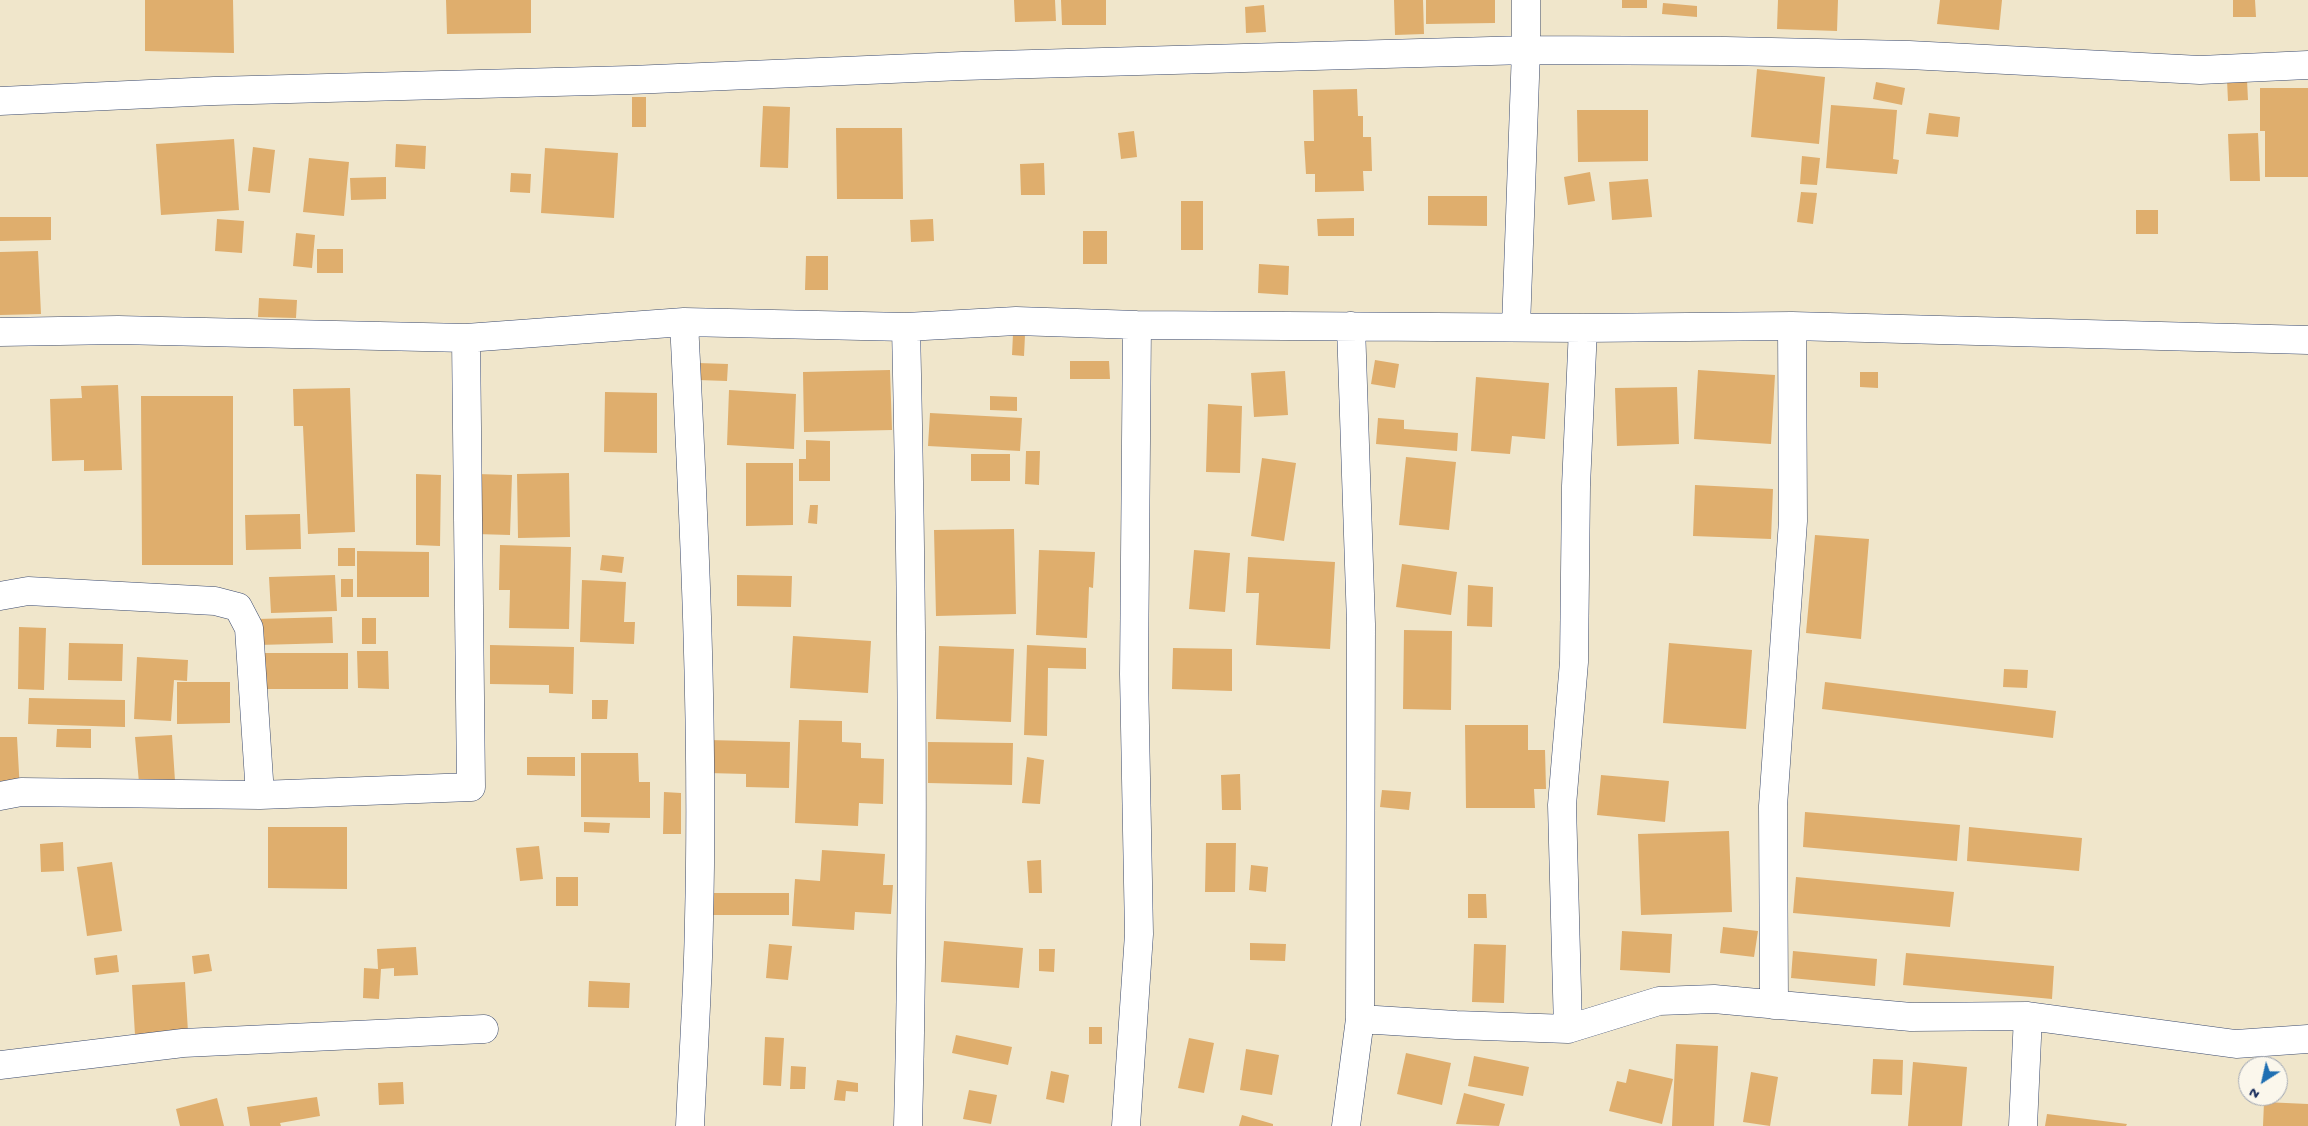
<!DOCTYPE html>
<style>
body{margin:0}
#map{position:relative;width:2308px;height:1126px;overflow:hidden;background:#f0e6cb;font-family:"Gochi Hand",sans-serif}
canvas{display:block}
.north{position:absolute;left:2238px;top:1056px;width:50px;height:50px;box-sizing:border-box;background:#fbf7ec;border:1px solid #a1a7b3;border-radius:50%;rotate:215deg;font-size:14px;font-weight:700;line-height:20px;text-align:center;color:#1b2f5e}
.north::after{content:'';display:block;margin:auto;width:18px;height:22px;background:#1f6fb2;clip-path:polygon(50% 0,100% 100%,50% 72%,0 100%)}
</style>
<div id="map">
<canvas width="2308" height="1126"></canvas>
<div class="north">N</div>
</div>
<script>
const g = document.querySelector('canvas').getContext('2d');
g.lineJoin = 'round';
function paint(path, color) {
  g.fillStyle = color;
  g.fill(path, 'evenodd');
}
function stroke(path, color, width, dash) {
  g.strokeStyle = color;
  g.lineWidth = width;
  g.lineCap = dash ? 'butt' : 'round';
  g.setLineDash(dash || []);
  g.stroke(path);
}
const building = new Path2D(`
 M 145,0 L 233,0 L 234,53 L 145,51 Z
 M 446,0 L 531,0 L 531,33 L 447,34 Z
 M 1014,0 L 1055,0 L 1056,21 L 1015,22 Z
 M 1061,0 L 1106,0 L 1106,25 L 1062,25 Z
 M 1394,0 L 1423,0 L 1424,34 L 1395,35 Z
 M 1426,0 L 1495,0 L 1495,23 L 1426,24 Z
 M 1622,0 L 1647,0 L 1647,8 L 1622,8 Z
 M 1778,0 L 1838,0 L 1837,31 L 1777,29 Z
 M 1940,0 L 2002,0 L 1999,30 L 1937,24 Z
 M 2233,0 L 2255,0 L 2256,17 L 2233,17 Z
 M 1663,3 L 1697,6 L 1697,17 L 1662,14 Z
 M 1264,5 L 1266,32 L 1246,33 L 1245,7 Z
 M 1757,69 L 1825,77 L 1819,144 L 1751,137 Z
 M 2227,80 L 2247,80 L 2248,100 L 2228,101 Z
 M 1876,82 L 1905,88 L 1902,105 L 1873,99 Z
 M 2260,88 L 2308,88 L 2308,177 L 2265,177 L 2265,131 L 2260,131 Z
 M 1357,89 L 1358,116 L 1363,116 L 1363,137 L 1371,137 L 1372,171 L 1363,171 L 1364,191 L 1315,192 L 1315,174 L 1306,174 L 1304,141 L 1314,141 L 1313,90 Z
 M 632,97 L 646,97 L 646,127 L 632,127 Z
 M 1831,105 L 1897,110 L 1893,159 L 1899,160 L 1897,174 L 1826,168 Z
 M 763,106 L 790,107 L 788,168 L 760,167 Z
 M 1577,110 L 1648,110 L 1648,161 L 1578,162 Z
 M 1929,113 L 1960,117 L 1958,137 L 1926,134 Z
 M 836,128 L 902,128 L 903,199 L 837,199 Z
 M 1134,131 L 1137,157 L 1121,159 L 1118,133 Z
 M 2258,133 L 2260,181 L 2230,181 L 2228,134 Z
 M 234,139 L 239,210 L 161,215 L 156,144 Z
 M 396,144 L 426,146 L 425,169 L 395,167 Z
 M 253,147 L 275,150 L 270,193 L 248,191 Z
 M 545,148 L 618,153 L 614,218 L 541,213 Z
 M 1802,156 L 1820,158 L 1817,185 L 1800,184 Z
 M 309,158 L 349,162 L 344,216 L 303,212 Z
 M 1044,163 L 1045,195 L 1021,195 L 1020,164 Z
 M 1590,172 L 1595,201 L 1568,205 L 1564,177 Z
 M 511,173 L 531,174 L 530,193 L 510,192 Z
 M 386,177 L 386,199 L 351,200 L 350,178 Z
 M 1648,179 L 1652,217 L 1612,220 L 1609,182 Z
 M 1801,192 L 1817,193 L 1813,224 L 1797,222 Z
 M 1428,196 L 1487,196 L 1487,226 L 1428,225 Z
 M 1181,201 L 1203,201 L 1203,250 L 1181,250 Z
 M 2136,210 L 2158,210 L 2158,234 L 2136,234 Z
 M 0,217 L 51,217 L 51,240 L 0,241 Z
 M 1354,218 L 1354,236 L 1318,236 L 1317,219 Z
 M 217,219 L 244,221 L 242,253 L 215,251 Z
 M 933,219 L 934,241 L 911,242 L 910,220 Z
 M 1083,231 L 1107,231 L 1107,264 L 1083,264 Z
 M 296,233 L 315,235 L 312,268 L 293,266 Z
 M 317,249 L 343,249 L 343,273 L 317,273 Z
 M 38,251 L 41,314 L 0,315 L 0,252 Z
 M 806,256 L 828,256 L 828,290 L 805,290 Z
 M 1259,264 L 1289,266 L 1288,295 L 1258,293 Z
 M 259,298 L 297,300 L 296,318 L 258,317 Z
 M 1013,334 L 1025,335 L 1024,356 L 1012,355 Z
 M 1375,360 L 1399,364 L 1395,388 L 1371,384 Z
 M 1070,361 L 1109,361 L 1110,379 L 1070,379 Z
 M 698,363 L 728,364 L 727,381 L 698,380 Z
 M 890,370 L 892,430 L 804,432 L 803,372 Z
 M 1698,370 L 1775,375 L 1771,444 L 1694,439 Z
 M 1285,371 L 1288,415 L 1254,417 L 1251,373 Z
 M 1860,372 L 1878,372 L 1878,388 L 1860,387 Z
 M 1476,377 L 1549,383 L 1545,439 L 1512,436 L 1510,454 L 1471,451 Z
 M 118,385 L 122,470 L 84,471 L 84,460 L 52,461 L 50,399 L 82,398 L 81,386 Z
 M 1677,387 L 1679,444 L 1617,446 L 1615,388 Z
 M 350,388 L 355,532 L 308,534 L 303,426 L 294,426 L 293,389 Z
 M 729,390 L 796,394 L 794,449 L 727,445 Z
 M 605,392 L 657,393 L 657,453 L 604,452 Z
 M 141,396 L 233,396 L 233,565 L 142,565 Z
 M 990,396 L 1017,397 L 1017,411 L 990,410 Z
 M 1208,404 L 1242,406 L 1240,473 L 1206,472 Z
 M 930,413 L 1022,418 L 1020,451 L 928,446 Z
 M 1378,418 L 1404,420 L 1404,429 L 1458,433 L 1457,451 L 1376,444 Z
 M 806,440 L 830,441 L 830,481 L 799,481 L 799,459 L 806,459 Z
 M 1026,451 L 1040,451 L 1039,485 L 1025,484 Z
 M 971,454 L 1010,454 L 1010,481 L 971,481 Z
 M 1406,457 L 1456,462 L 1449,530 L 1399,525 Z
 M 1262,458 L 1296,463 L 1284,541 L 1251,536 Z
 M 746,463 L 793,463 L 793,525 L 746,526 Z
 M 569,473 L 570,537 L 518,538 L 517,474 Z
 M 416,474 L 441,475 L 440,546 L 416,545 Z
 M 477,474 L 512,475 L 510,535 L 476,534 Z
 M 1695,485 L 1773,489 L 1771,539 L 1693,536 Z
 M 810,505 L 818,505 L 817,524 L 808,523 Z
 M 300,514 L 301,549 L 246,550 L 245,515 Z
 M 1014,529 L 1016,614 L 936,616 L 934,530 Z
 M 1815,535 L 1869,539 L 1861,639 L 1806,633 Z
 M 500,545 L 571,547 L 569,629 L 509,628 L 510,590 L 499,590 Z
 M 338,548 L 355,548 L 355,566 L 338,566 Z
 M 1039,550 L 1095,552 L 1093,588 L 1089,587 L 1087,638 L 1036,635 Z
 M 1194,550 L 1230,553 L 1225,612 L 1189,609 Z
 M 357,551 L 429,552 L 429,597 L 357,597 Z
 M 602,555 L 624,557 L 622,573 L 600,570 Z
 M 1248,557 L 1335,562 L 1330,649 L 1256,645 L 1259,593 L 1246,593 Z
 M 1402,564 L 1457,572 L 1451,615 L 1396,607 Z
 M 335,575 L 337,611 L 271,613 L 269,577 Z
 M 737,575 L 792,576 L 791,607 L 737,606 Z
 M 341,579 L 353,579 L 353,597 L 341,597 Z
 M 582,580 L 626,582 L 624,622 L 635,622 L 634,644 L 580,642 Z
 M 1468,585 L 1493,587 L 1492,627 L 1467,626 Z
 M 332,617 L 333,643 L 258,645 L 257,619 Z
 M 362,618 L 376,618 L 376,644 L 362,644 Z
 M 19,627 L 46,628 L 44,690 L 18,689 Z
 M 1404,630 L 1452,631 L 1451,710 L 1403,709 Z
 M 793,636 L 871,641 L 868,693 L 790,688 Z
 M 69,643 L 123,644 L 122,681 L 68,680 Z
 M 1669,643 L 1752,650 L 1746,729 L 1663,723 Z
 M 490,645 L 574,647 L 573,694 L 549,693 L 549,685 L 490,684 Z
 M 1027,645 L 1086,648 L 1086,669 L 1048,668 L 1047,736 L 1024,735 Z
 M 939,646 L 1014,649 L 1011,722 L 936,719 Z
 M 1173,648 L 1232,649 L 1232,691 L 1172,689 Z
 M 357,651 L 388,651 L 389,689 L 358,688 Z
 M 261,653 L 348,653 L 348,689 L 261,689 Z
 M 137,657 L 188,660 L 187,681 L 174,680 L 171,721 L 134,719 Z
 M 2004,669 L 2028,670 L 2027,688 L 2003,687 Z
 M 177,682 L 230,682 L 230,723 L 177,724 Z
 M 1825,682 L 2056,711 L 2053,738 L 1822,709 Z
 M 29,698 L 125,700 L 125,727 L 28,724 Z
 M 592,700 L 608,700 L 607,719 L 592,719 Z
 M 799,720 L 842,721 L 842,742 L 861,743 L 861,758 L 884,759 L 883,804 L 859,803 L 858,826 L 795,823 Z
 M 1465,725 L 1528,725 L 1528,750 L 1545,750 L 1546,789 L 1534,789 L 1535,808 L 1466,808 Z
 M 57,729 L 91,729 L 91,748 L 56,747 Z
 M 172,735 L 175,781 L 139,783 L 135,737 Z
 M 0,737 L 17,737 L 20,791 L 0,792 Z
 M 708,740 L 790,742 L 789,788 L 746,787 L 746,774 L 708,773 Z
 M 928,742 L 1013,743 L 1012,785 L 928,783 Z
 M 581,753 L 638,753 L 639,782 L 650,782 L 650,818 L 581,817 Z
 M 527,757 L 575,757 L 575,776 L 527,775 Z
 M 1027,757 L 1044,760 L 1040,804 L 1022,803 Z
 M 1240,774 L 1241,810 L 1222,810 L 1221,775 Z
 M 1601,775 L 1669,781 L 1665,822 L 1597,815 Z
 M 1382,790 L 1411,792 L 1409,810 L 1380,807 Z
 M 664,792 L 681,793 L 681,834 L 663,834 Z
 M 1805,812 L 1960,825 L 1957,861 L 1803,847 Z
 M 584,822 L 610,823 L 609,833 L 584,832 Z
 M 268,827 L 347,827 L 347,889 L 268,888 Z
 M 1969,827 L 2082,838 L 2079,871 L 1967,861 Z
 M 1729,831 L 1732,912 L 1641,915 L 1638,834 Z
 M 63,842 L 64,871 L 41,872 L 40,844 Z
 M 1206,843 L 1236,843 L 1235,892 L 1205,892 Z
 M 539,846 L 543,879 L 520,881 L 516,848 Z
 M 822,850 L 885,854 L 883,885 L 893,885 L 891,914 L 855,912 L 854,930 L 792,926 L 795,879 L 820,881 Z
 M 1041,860 L 1042,893 L 1029,893 L 1027,861 Z
 M 112,862 L 122,931 L 87,936 L 77,867 Z
 M 1251,865 L 1268,867 L 1266,892 L 1249,890 Z
 M 556,877 L 578,877 L 578,906 L 556,906 Z
 M 1796,877 L 1954,892 L 1950,927 L 1793,913 Z
 M 708,893 L 789,893 L 789,915 L 708,915 Z
 M 1468,894 L 1486,894 L 1487,918 L 1468,918 Z
 M 1723,927 L 1758,931 L 1754,957 L 1720,953 Z
 M 1622,931 L 1672,934 L 1670,973 L 1620,970 Z
 M 944,941 L 1023,948 L 1019,988 L 941,982 Z
 M 1250,943 L 1286,944 L 1285,961 L 1250,960 Z
 M 769,944 L 792,946 L 788,980 L 766,978 Z
 M 1474,944 L 1506,945 L 1504,1003 L 1472,1002 Z
 M 416,947 L 418,975 L 394,976 L 394,968 L 381,969 L 379,999 L 363,998 L 364,968 L 378,969 L 377,949 Z
 M 1039,949 L 1055,949 L 1054,972 L 1039,971 Z
 M 1793,951 L 1877,959 L 1875,986 L 1791,978 Z
 M 1906,953 L 2054,966 L 2052,999 L 1903,985 Z
 M 209,954 L 212,971 L 194,974 L 192,956 Z
 M 117,955 L 119,972 L 96,975 L 94,958 Z
 M 589,981 L 630,983 L 629,1008 L 588,1007 Z
 M 185,982 L 188,1032 L 135,1035 L 132,985 Z
 M 1089,1027 L 1102,1027 L 1102,1044 L 1089,1044 Z
 M 956,1035 L 1012,1047 L 1008,1065 L 952,1053 Z
 M 765,1037 L 784,1038 L 781,1086 L 763,1085 Z
 M 1189,1038 L 1214,1043 L 1204,1093 L 1178,1088 Z
 M 1676,1044 L 1718,1046 L 1714,1126 L 1672,1126 Z
 M 1246,1049 L 1279,1055 L 1272,1095 L 1240,1090 Z
 M 1406,1053 L 1451,1063 L 1442,1105 L 1397,1094 Z
 M 1474,1056 L 1529,1067 L 1523,1096 L 1468,1086 Z
 M 1873,1059 L 1903,1060 L 1902,1095 L 1871,1094 Z
 M 1913,1062 L 1967,1067 L 1962,1126 L 1908,1126 Z
 M 791,1066 L 806,1067 L 805,1089 L 790,1089 Z
 M 1629,1069 L 1673,1079 L 1662,1124 L 1609,1111 L 1617,1081 L 1626,1083 Z
 M 1051,1071 L 1069,1075 L 1064,1103 L 1046,1099 Z
 M 1751,1072 L 1778,1077 L 1770,1126 L 1743,1122 Z
 M 837,1080 L 858,1083 L 858,1092 L 846,1091 L 845,1101 L 834,1100 Z
 M 403,1082 L 404,1104 L 379,1105 L 378,1083 Z
 M 969,1090 L 997,1095 L 991,1124 L 963,1119 Z
 M 1464,1093 L 1505,1104 L 1499,1126 L 1456,1124 Z
 M 317,1097 L 320,1116 L 280,1123 L 281,1126 L 250,1126 L 247,1107 Z
 M 217,1098 L 224,1126 L 180,1126 L 176,1109 Z
 M 2264,1102 L 2308,1104 L 2308,1126 L 2263,1126 Z
 M 2047,1114 L 2127,1124 L 2126,1126 L 2045,1126 Z
 M 1242,1115 L 1273,1124 L 1273,1126 L 1239,1126 Z`);
const minor = new Path2D(`
 M 0,101 L 214,91 L 631,80 L 962,66 L 1526,50 L 1726,51 L 1909,55 L 2200,70 L 2308,65
 M 684,322 C 694,521 704,720 699,920 C 698,989 693,1057 690,1126
 M 906,327 C 912,594 915,860 908,1126
 M 1516,327 L 1526,50 L 1526,0
 M 0,332 L 118,330 L 466,338 L 684,322 L 906,327 L 1016,321 L 1137,325 L 1583,328 L 1792,326 L 2308,340
 M 0,596 L 28,591 L 215,601 L 238,607 L 249,628 L 260,795
 M 0,796 L 21,792 L 260,795 L 471,787 L 466,338
 M 1774,1005 L 1773,806 L 1793,521 L 1792,326
 M 1360,1019 L 1456,1025 L 1568,1029 L 1659,1001 L 1714,999 L 1911,1017 L 2028,1016 L 2236,1044 L 2308,1039
 M 1568,1029 L 1562,805 L 1574,662 L 1576,486 L 1583,328
 M 0,1065 L 183,1043 L 484,1029
 M 1126,1126 L 1139,934 L 1134,674 L 1137,325
 M 1346,1126 L 1360,1019 L 1361,624 L 1351,326
 M 2023,1126 L 2028,1016`);
paint(building, '#dfae6d');
stroke(minor, '#3b4a6e', 29);
stroke(minor, '#fff', 28);
</script>
